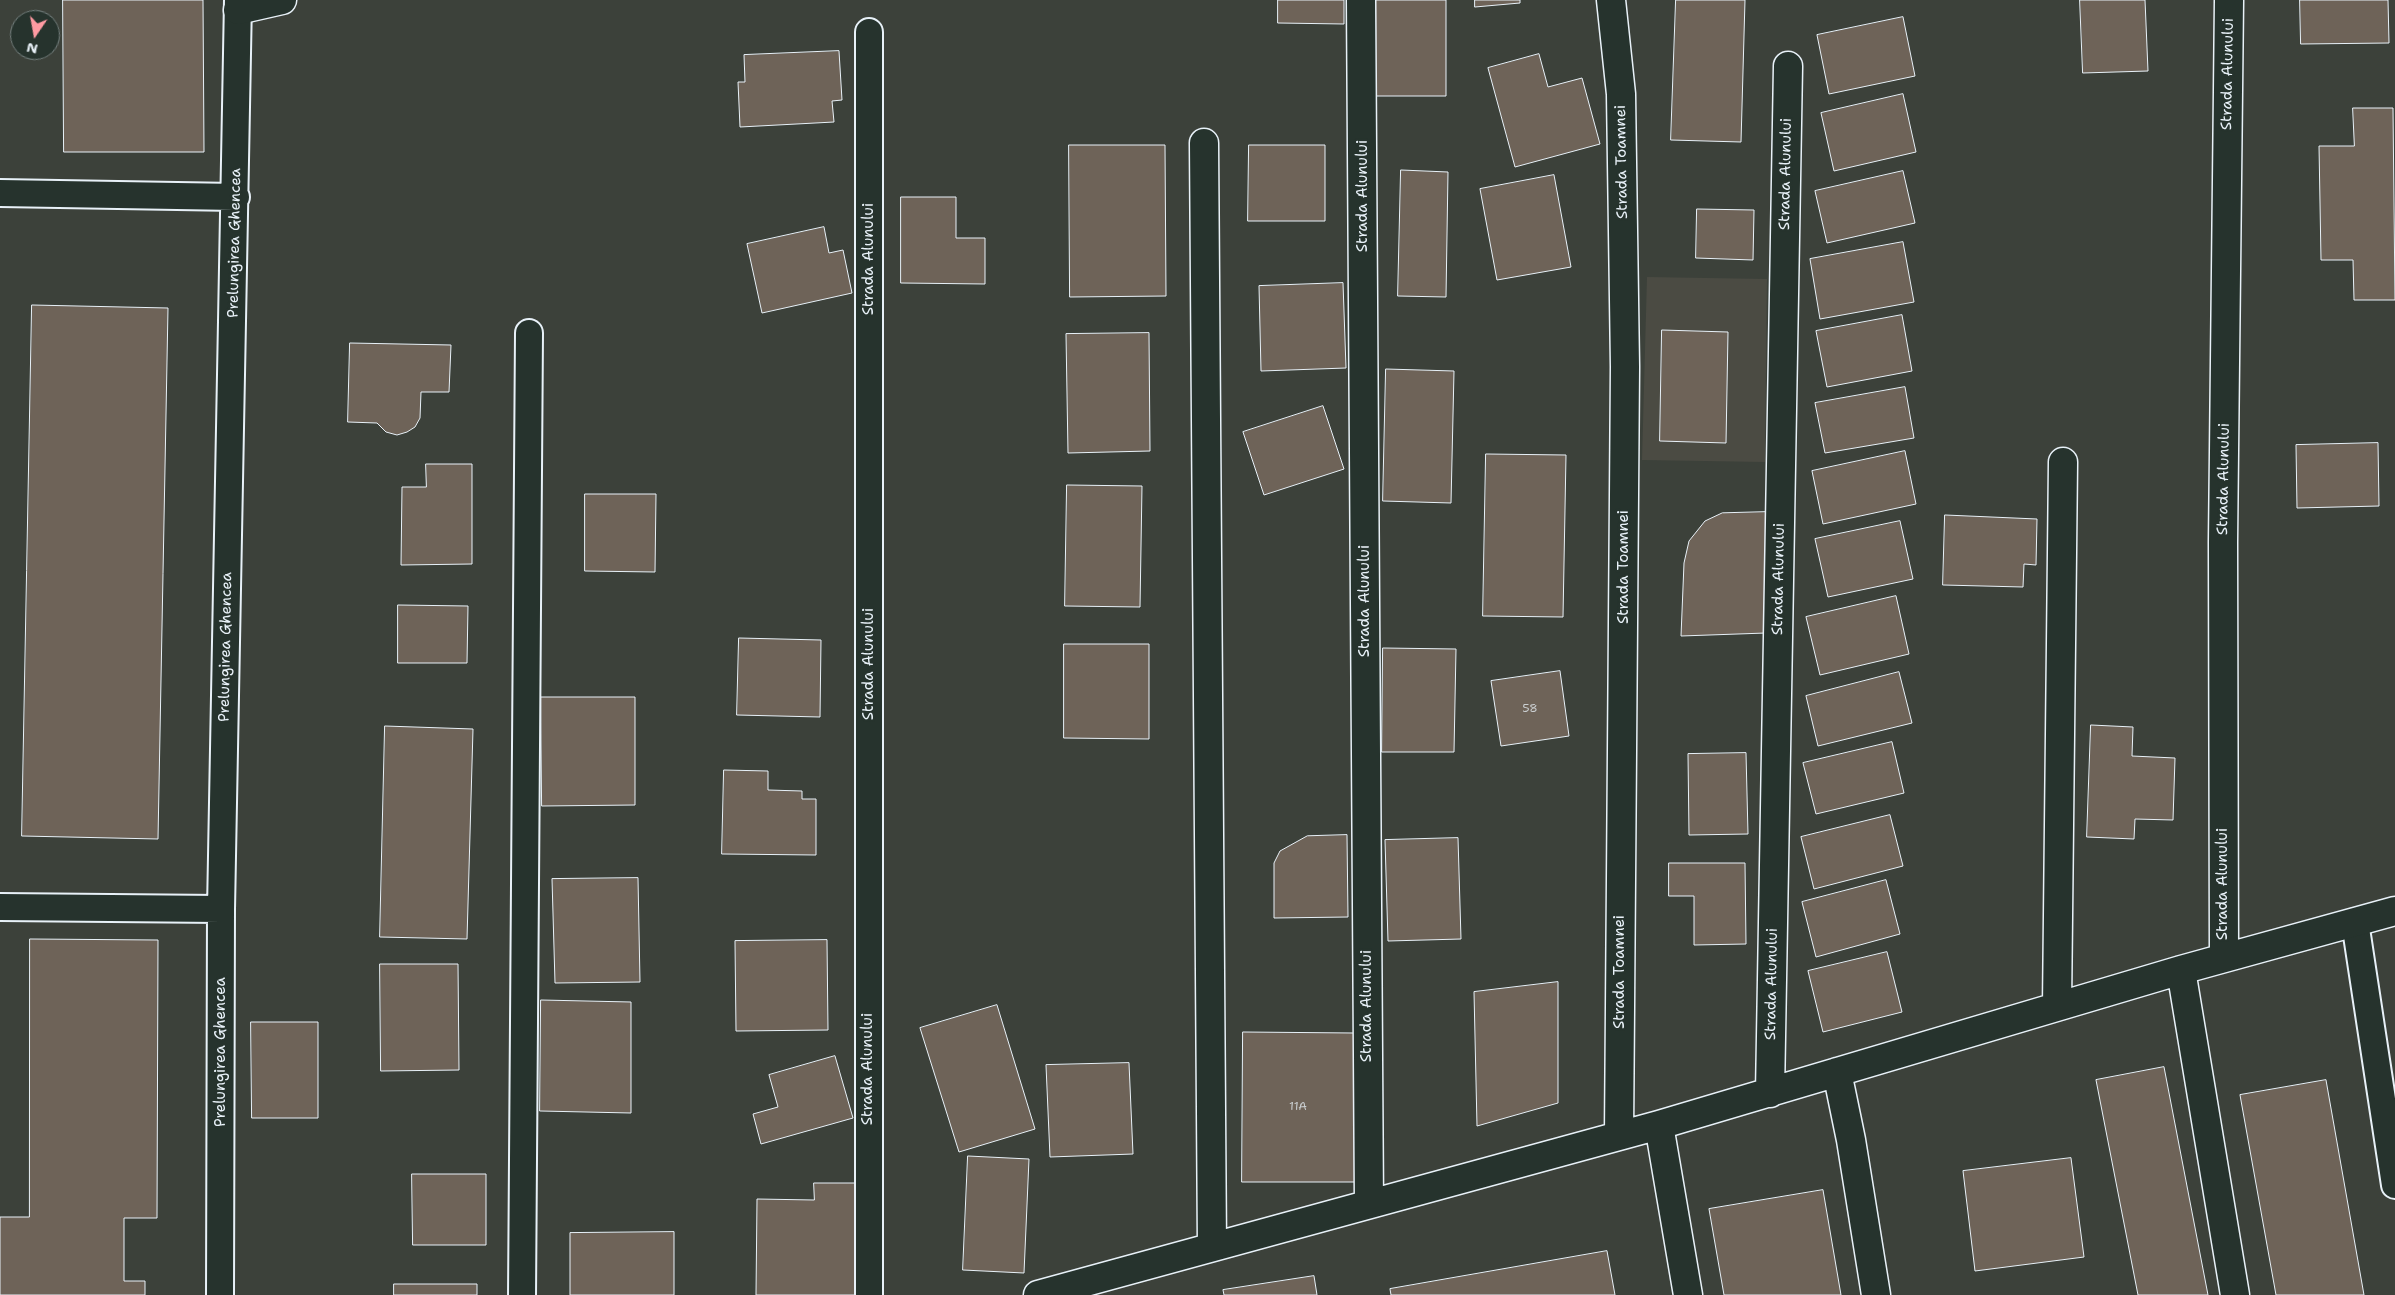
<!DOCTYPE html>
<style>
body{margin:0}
#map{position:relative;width:2395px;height:1295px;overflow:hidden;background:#3c413a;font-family:"Shantell Sans",sans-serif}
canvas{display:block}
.north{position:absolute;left:10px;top:10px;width:50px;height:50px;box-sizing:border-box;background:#26332d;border:1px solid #747f7e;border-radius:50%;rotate:192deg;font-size:14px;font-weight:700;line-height:20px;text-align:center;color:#e8f1f8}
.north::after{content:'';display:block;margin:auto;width:18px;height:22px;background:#ff9aa2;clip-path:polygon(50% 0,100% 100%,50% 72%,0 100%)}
</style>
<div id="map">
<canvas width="2395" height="1295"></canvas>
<div class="north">N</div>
</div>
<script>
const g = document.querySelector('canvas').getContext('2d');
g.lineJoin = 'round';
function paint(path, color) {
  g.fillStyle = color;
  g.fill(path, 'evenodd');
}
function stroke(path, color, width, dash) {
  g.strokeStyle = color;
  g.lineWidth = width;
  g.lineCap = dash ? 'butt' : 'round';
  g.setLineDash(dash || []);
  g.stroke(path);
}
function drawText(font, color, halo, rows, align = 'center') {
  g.font = font + ' "Shantell Sans",sans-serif';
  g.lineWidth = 5;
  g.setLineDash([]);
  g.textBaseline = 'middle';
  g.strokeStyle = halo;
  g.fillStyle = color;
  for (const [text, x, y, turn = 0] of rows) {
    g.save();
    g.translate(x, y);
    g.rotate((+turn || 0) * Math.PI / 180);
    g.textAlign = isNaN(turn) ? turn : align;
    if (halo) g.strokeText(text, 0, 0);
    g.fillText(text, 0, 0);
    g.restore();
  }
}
const built = new Path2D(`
 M 1647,277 L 1767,279 L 1765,462 L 1642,460 Z`);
const building = new Path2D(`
 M 63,0 L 203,0 L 204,152 L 64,152 Z
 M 1278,0 L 1344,0 L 1344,24 L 1278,23 Z
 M 1375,0 L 1446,0 L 1446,96 L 1375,96 Z
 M 1475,0 L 1520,0 L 1520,3 L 1475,7 Z
 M 1676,0 L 1745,0 L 1741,142 L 1671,140 Z
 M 2080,0 L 2145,0 L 2148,71 L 2083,73 Z
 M 2300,0 L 2388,0 L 2389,43 L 2301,44 Z
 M 1903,17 L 1915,76 L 1829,94 L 1817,35 Z
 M 839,51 L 842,100 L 832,101 L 834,122 L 740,127 L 738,82 L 745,82 L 744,55 Z
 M 1539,54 L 1548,87 L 1582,78 L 1600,144 L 1515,167 L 1488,68 Z
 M 1903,94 L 1916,152 L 1834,171 L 1821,113 Z
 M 2353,108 L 2393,108 L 2395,300 L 2354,300 L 2353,260 L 2321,260 L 2319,146 L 2354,146 Z
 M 1069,145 L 1165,145 L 1166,296 L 1070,297 Z
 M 1249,145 L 1325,145 L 1325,221 L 1248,221 Z
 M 1401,170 L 1448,172 L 1446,297 L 1398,296 Z
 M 1903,171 L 1915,223 L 1827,243 L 1815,191 Z
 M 1554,175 L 1571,267 L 1497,280 L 1480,189 Z
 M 901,197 L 956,197 L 956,238 L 985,238 L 985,284 L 901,283 Z
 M 1697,209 L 1754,210 L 1753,260 L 1696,258 Z
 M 824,227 L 829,253 L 843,250 L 852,293 L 762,313 L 747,244 Z
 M 1903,242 L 1914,302 L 1820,319 L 1810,259 Z
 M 1343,283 L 1346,368 L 1261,371 L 1259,286 Z
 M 32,305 L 168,308 L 158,839 L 22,836 Z
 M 1902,315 L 1912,371 L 1827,387 L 1816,331 Z
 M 1662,330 L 1728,332 L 1726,443 L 1660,441 Z
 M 1149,333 L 1150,451 L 1068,453 L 1066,334 Z
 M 350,343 L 451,345 L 449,392 L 421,392 L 420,418 L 415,427 L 407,432 L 397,435 L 386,432 L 377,423 L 348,422 Z
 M 1386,369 L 1454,371 L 1451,503 L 1383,501 Z
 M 1905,387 L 1914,438 L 1825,453 L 1815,403 Z
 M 1323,406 L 1344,469 L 1264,495 L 1243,432 Z
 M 2378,443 L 2379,506 L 2297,508 L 2296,445 Z
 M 1905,451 L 1916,504 L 1823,524 L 1812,471 Z
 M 1486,454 L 1566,455 L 1563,617 L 1483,616 Z
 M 426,464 L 472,464 L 472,564 L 401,565 L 402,487 L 426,487 Z
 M 1067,485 L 1142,486 L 1140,607 L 1065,606 Z
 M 585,494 L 656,494 L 655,572 L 585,571 Z
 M 1768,512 L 1766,633 L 1681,636 L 1684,563 L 1689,541 L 1705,521 L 1722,513 Z
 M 1945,515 L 2037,519 L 2036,565 L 2024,564 L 2023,587 L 1943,585 Z
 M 1900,521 L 1913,579 L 1828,597 L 1815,539 Z
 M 1896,596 L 1909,654 L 1820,675 L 1806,617 Z
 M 398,605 L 468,606 L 467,663 L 398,663 Z
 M 739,638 L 821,640 L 820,717 L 737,715 Z
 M 1064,644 L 1149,644 L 1149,739 L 1064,738 Z
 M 1383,648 L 1456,649 L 1454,752 L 1382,752 Z
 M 1560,671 L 1569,736 L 1501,746 L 1491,681 Z
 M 1899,672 L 1912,723 L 1818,746 L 1806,696 Z
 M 541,697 L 635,697 L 635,805 L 542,806 Z
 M 2091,725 L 2133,727 L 2132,756 L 2175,758 L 2173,820 L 2135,819 L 2134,839 L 2087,837 Z
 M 385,726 L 473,729 L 467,939 L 380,937 Z
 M 1892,742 L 1904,793 L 1816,814 L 1803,763 Z
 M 1746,753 L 1748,834 L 1689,835 L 1688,754 Z
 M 724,770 L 768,771 L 768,790 L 802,791 L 802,799 L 816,799 L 816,855 L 722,854 Z
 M 1890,815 L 1903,866 L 1814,889 L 1801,837 Z
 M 1347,835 L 1348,917 L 1274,918 L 1274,863 L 1280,851 L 1307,836 Z
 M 1458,838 L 1461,939 L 1388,941 L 1385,840 Z
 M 1669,863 L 1745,863 L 1746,944 L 1694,945 L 1694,896 L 1669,896 Z
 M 638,878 L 640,982 L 555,983 L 552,879 Z
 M 1886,880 L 1900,934 L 1816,957 L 1802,902 Z
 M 30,939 L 158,940 L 157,1218 L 124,1218 L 124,1281 L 145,1281 L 145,1295 L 0,1295 L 0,1217 L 29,1217 Z
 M 827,940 L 828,1030 L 736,1031 L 735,941 Z
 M 1887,952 L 1902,1012 L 1823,1032 L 1808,971 Z
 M 380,964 L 458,964 L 459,1070 L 381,1071 Z
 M 1558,982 L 1558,1103 L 1477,1126 L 1474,992 Z
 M 541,1000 L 631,1002 L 631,1113 L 540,1111 Z
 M 997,1005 L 1035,1129 L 959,1152 L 920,1028 Z
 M 251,1022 L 318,1022 L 318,1118 L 252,1118 Z
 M 1243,1032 L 1354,1033 L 1355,1182 L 1242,1182 Z
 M 835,1056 L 853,1118 L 761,1144 L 753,1114 L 778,1107 L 769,1075 Z
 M 1129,1063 L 1133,1154 L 1050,1157 L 1046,1065 Z
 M 2164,1067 L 2208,1295 L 2138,1295 L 2096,1080 Z
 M 2326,1080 L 2364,1295 L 2276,1295 L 2240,1095 Z
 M 968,1156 L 1029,1159 L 1024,1273 L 963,1270 Z
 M 2071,1158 L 2084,1257 L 1975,1271 L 1963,1171 Z
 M 412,1174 L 486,1174 L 486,1245 L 413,1245 Z
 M 814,1183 L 858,1183 L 857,1295 L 756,1295 L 757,1199 L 814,1200 Z
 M 1823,1190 L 1841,1295 L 1724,1295 L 1709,1209 Z
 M 674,1232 L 674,1295 L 570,1295 L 570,1233 Z
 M 1607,1251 L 1615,1295 L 1391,1295 L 1390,1289 Z
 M 1314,1276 L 1317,1295 L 1224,1295 L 1223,1290 Z
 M 394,1284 L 477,1284 L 477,1295 L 394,1295 Z`);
const service = new Path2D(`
 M 869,32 L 869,1295
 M 0,193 L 236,197
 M 0,907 L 221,909
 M 2355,922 L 2395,1185
 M 220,1295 L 221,909 L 238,0
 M 522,1295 L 529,333`);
const minor = new Path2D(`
 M 1361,0 L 1369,1203
 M 1611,0 L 1621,94 L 1625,367 L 1619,1135
 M 238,10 L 282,0
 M 1204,143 L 1212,1247
 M 2224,957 L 2223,542 L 2229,0
 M 2181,970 L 2235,1295
 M 2057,1006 L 2063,462
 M 1837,1072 L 1851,1140 L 1876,1295
 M 1770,1093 L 1788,66
 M 1659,1125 L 1688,1295
 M 1038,1295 L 1659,1125 L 2181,970 L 2395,911`);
const numberNames = [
 ["58",1530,709],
 ["11A",1298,1107]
];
const streetNames = [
 ["Strada Alunului",2228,74,-89],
 ["Strada Toamnei",1622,162,-91],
 ["Strada Alunului",1786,174,-89],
 ["Strada Alunului",1363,196,-90],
 ["Prelungirea Ghencea",235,243,-89],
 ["Strada Alunului",869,259,-90],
 ["Strada Alunului",2224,479,-89],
 ["Strada Toamnei",1624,567,-90],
 ["Strada Alunului",1779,579,-89],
 ["Strada Alunului",1365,601,-90],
 ["Prelungirea Ghencea",226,647,-89],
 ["Strada Alunului",869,664,-90],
 ["Strada Alunului",2223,884,-90],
 ["Strada Toamnei",1620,972,-90],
 ["Strada Alunului",1772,984,-89],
 ["Strada Alunului",1367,1006,-90],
 ["Prelungirea Ghencea",221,1052,-90],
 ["Strada Alunului",868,1069,-90]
];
paint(built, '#4b4b43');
paint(building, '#6e6358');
stroke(building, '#e8f1f8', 1);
stroke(service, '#e8f1f8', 30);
stroke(minor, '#e8f1f8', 31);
stroke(service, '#26332d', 26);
stroke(minor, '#26332d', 28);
drawText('12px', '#caced0', null, numberNames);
drawText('15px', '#e8f1f8', '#26332d', streetNames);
</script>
